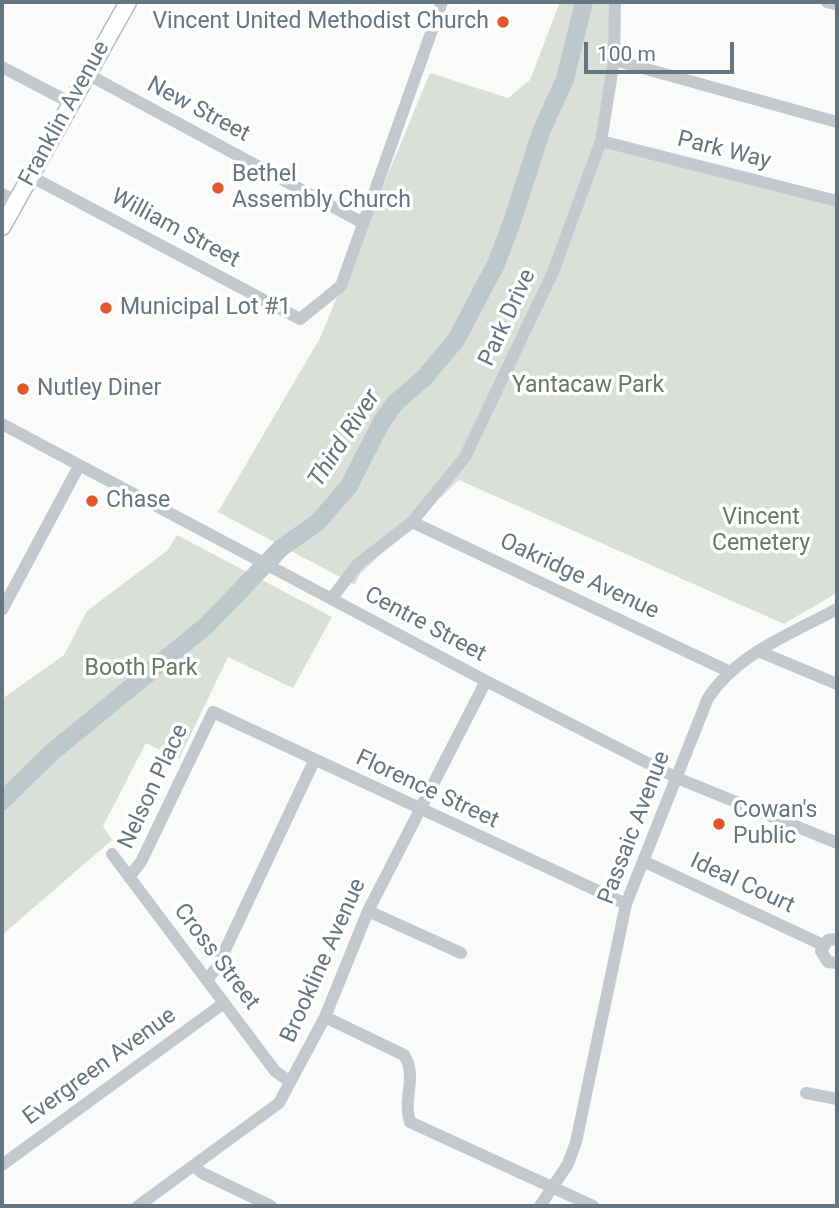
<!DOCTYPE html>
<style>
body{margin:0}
#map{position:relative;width:839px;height:1208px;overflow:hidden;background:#fafaf8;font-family:Roboto,sans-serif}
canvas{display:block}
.frame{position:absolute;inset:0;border:4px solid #657683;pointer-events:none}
.scale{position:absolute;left:584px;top:42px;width:150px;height:32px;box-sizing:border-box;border:4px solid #657683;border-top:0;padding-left:9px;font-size:21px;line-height:24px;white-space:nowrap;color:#657683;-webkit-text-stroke:5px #fff;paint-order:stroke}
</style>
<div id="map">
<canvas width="839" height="1208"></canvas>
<div class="frame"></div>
<div class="scale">100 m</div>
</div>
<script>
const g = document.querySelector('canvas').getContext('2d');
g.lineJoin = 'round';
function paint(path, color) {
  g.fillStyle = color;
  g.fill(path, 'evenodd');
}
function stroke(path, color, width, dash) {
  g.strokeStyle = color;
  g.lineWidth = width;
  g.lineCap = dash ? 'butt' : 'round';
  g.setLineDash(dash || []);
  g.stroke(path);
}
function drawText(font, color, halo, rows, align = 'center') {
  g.font = font + ' Roboto,sans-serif';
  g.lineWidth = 7;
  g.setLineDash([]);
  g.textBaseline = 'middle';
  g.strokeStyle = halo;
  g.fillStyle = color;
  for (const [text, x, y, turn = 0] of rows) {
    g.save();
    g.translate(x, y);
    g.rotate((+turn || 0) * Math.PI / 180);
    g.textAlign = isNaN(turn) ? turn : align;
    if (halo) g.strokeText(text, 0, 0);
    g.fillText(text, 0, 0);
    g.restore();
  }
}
const green = new Path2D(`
 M 560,2 L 614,2 L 607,143 L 837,201 L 837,593 L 784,624 L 459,480 L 360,574 L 355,585 L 218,512 L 320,338 L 430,73 L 508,98 L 530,80 Z
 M 177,535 L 332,617 L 293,688 L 228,657 L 179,759 L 146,743 L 103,826 L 112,840 L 2,935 L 2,699 L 64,655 L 87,611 L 168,550 Z`);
const river = new Path2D(`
 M 2,801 L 51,753 L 207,625 L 281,548 L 318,522 L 349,486 L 381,423 L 395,403 L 424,378 L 456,340 L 496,264 L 511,225 L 541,132 L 565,79 L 584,2`);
const minor = new Path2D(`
 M 827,2 L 837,4
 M 614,60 L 837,122
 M 2,67 L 71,103
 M 87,74 L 363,223
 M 601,141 L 837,201
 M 30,176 L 300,319 L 341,286 L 442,2
 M 2,194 L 16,201
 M 2,424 L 486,681 L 677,778 L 837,843
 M 412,522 L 728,671
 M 331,599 L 358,564 L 412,522 L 465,457 L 553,272 L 601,141 L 614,60 L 615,2
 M 2,610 L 79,466
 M 758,651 L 837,684
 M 112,854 L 275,1071 L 290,1082
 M 643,861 L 823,945
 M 129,877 L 141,862 L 213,712 L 626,904
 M 368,911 L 461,953
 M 837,939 L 828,940 L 821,951 L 828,962 L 837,963
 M 207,980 L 217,967 L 314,761
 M 325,1017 L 404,1055 C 418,1077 402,1099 410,1122 L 593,1206
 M 806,1093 L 837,1099
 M 2,1165 L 224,1003
 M 194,1166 L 202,1173 L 271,1206
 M 138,1206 L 279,1103 L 325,1017 L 368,911 L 486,681
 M 540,1206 L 568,1164 L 576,1142 L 626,904 L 708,698 C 738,653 791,634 837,609`);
const major = new Path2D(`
 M 2,227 L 128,2`);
const markers = [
 [503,22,7,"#e4572e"],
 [218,188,7,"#e4572e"],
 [106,308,7,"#e4572e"],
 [23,389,7,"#e4572e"],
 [92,501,7,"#e4572e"],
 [719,824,7,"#e4572e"]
];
const poiNames = [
 ["Vincent United Methodist Church",489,22,"right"],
 ["Bethel",232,175],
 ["Assembly Church",232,201],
 ["Municipal Lot #1",120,308],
 ["Nutley Diner",37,389],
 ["Chase",106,501],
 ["Cowan's",733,811],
 ["Public",733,837]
];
const streetNames = [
 ["New Street",198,110,28],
 ["Franklin Avenue",65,114,-61],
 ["Park Way",724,151,14],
 ["William Street",175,229,28],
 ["Park Drive",508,318,-65],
 ["Oakridge Avenue",579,577,25],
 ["Centre Street",425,625,28],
 ["Nelson Place",154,787,-65],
 ["Florence Street",427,790,25],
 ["Passaic Avenue",635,828,-69],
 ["Ideal Court",742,884,25],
 ["Cross Street",216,957,53],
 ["Brookline Avenue",324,961,-66],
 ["Evergreen Avenue",100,1067,-36]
];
const parkNames = [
 ["Yantacaw Park",588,386],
 ["Vincent",761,518],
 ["Cemetery",761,544],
 ["Booth Park",141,669]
];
const waterNames = [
 ["Third River",345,439,-57]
];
paint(green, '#dadfd7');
stroke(river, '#bbc7cb', 18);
stroke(major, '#b5babe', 19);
stroke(minor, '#c3c8cc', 12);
stroke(major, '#fff', 16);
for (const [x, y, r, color] of markers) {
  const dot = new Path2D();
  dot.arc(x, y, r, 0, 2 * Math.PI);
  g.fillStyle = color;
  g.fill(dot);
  stroke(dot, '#fff', 2.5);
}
drawText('23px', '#657683', '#fff', poiNames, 'left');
drawText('23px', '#657683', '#fff', streetNames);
drawText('23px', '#687a64', '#fff', parkNames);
drawText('italic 24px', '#60757c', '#fff', waterNames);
</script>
